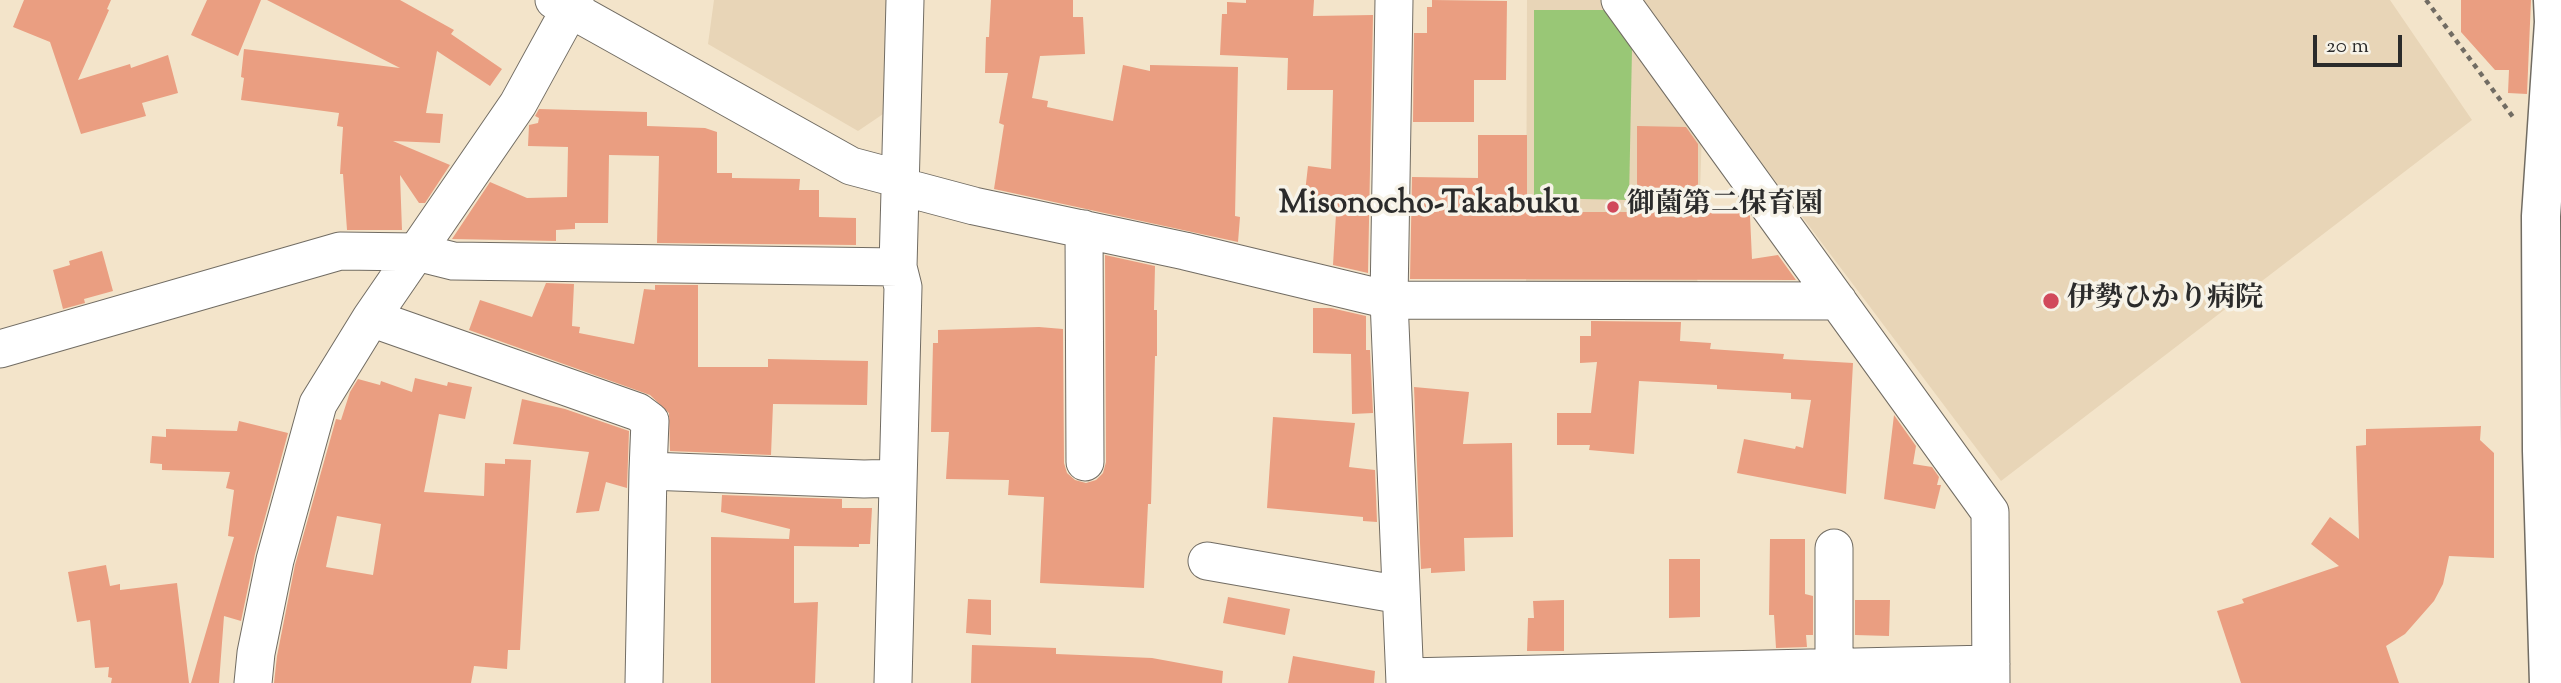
<!DOCTYPE html>
<meta charset="utf-8">
<style>
body{margin:0}
#map{position:relative;width:2561px;height:683px;overflow:hidden;background:#f3e4ca;font-family:"Sorts Mill Goudy",serif}
canvas{display:block}
.scale{position:absolute;left:2313px;top:35px;width:89px;height:32px;box-sizing:border-box;border:4px solid #2b2b2b;border-top:0;padding-left:9px;font-size:21px;line-height:24px;white-space:nowrap;color:#2b2b2b;-webkit-text-stroke:5px #f7f3e8;paint-order:stroke}
</style>
<div id="map">
<canvas width="2561" height="683"></canvas>
<div class="scale">20 m</div>
</div>
<script>
const g = document.querySelector('canvas').getContext('2d');
g.lineJoin = 'round';
function paint(path, color) {
  g.fillStyle = color;
  g.fill(path, 'evenodd');
}
function stroke(path, color, width, dash) {
  g.strokeStyle = color;
  g.lineWidth = width;
  g.lineCap = dash ? 'butt' : 'round';
  g.setLineDash(dash || []);
  g.stroke(path);
}
function drawText(font, color, halo, rows, align = 'center') {
  g.font = font + ' "Sorts Mill Goudy","Noto Serif JP",serif';
  g.lineWidth = 7;
  g.setLineDash([]);
  g.textBaseline = 'middle';
  g.strokeStyle = halo;
  g.fillStyle = color;
  for (const [text, x, y, turn = 0] of rows) {
    g.save();
    g.translate(x, y);
    g.rotate((+turn || 0) * Math.PI / 180);
    g.textAlign = isNaN(turn) ? turn : align;
    if (halo) g.strokeText(text, 0, 0);
    g.fillText(text, 0, 0);
    g.restore();
  }
}
const built = new Path2D(`
 M 714,0 L 896,0 L 892,108 L 858,131 L 708,44 Z
 M 1527,0 L 1611,0 L 1702,127 L 1697,295 L 1526,288 Z
 M 1639,0 L 2390,0 L 2472,120 L 2001,481 Z`);
const green = new Path2D(`
 M 1534,10 L 1605,10 L 1632,49 L 1629,200 L 1534,198 Z`);
const building = new Path2D(`
 M 24,0 L 111,0 L 107,9 L 109,10 L 78,80 L 130,64 L 131,68 L 168,55 L 178,93 L 142,103 L 146,116 L 81,134 L 50,42 L 13,27 Z
 M 207,0 L 261,0 L 238,56 L 191,35 Z
 M 267,0 L 400,0 L 454,30 L 451,34 L 502,69 L 490,86 L 437,51 L 426,113 L 443,114 L 440,143 L 393,141 L 450,165 L 425,203 L 419,203 L 400,175 L 402,230 L 347,230 L 343,174 L 340,174 L 343,127 L 337,126 L 339,113 L 241,100 L 244,78 L 241,77 L 244,49 L 400,68 Z
 M 991,0 L 1073,0 L 1073,17 L 1083,17 L 1085,54 L 1040,56 L 1032,98 L 1048,101 L 1047,107 L 1113,121 L 1123,65 L 1150,71 L 1150,65 L 1238,67 L 1235,216 L 1240,217 L 1238,242 L 994,189 L 1004,125 L 999,123 L 1008,73 L 985,73 L 986,37 L 989,37 Z
 M 1246,0 L 1314,0 L 1313,16 L 1373,15 L 1368,273 L 1333,265 L 1336,214 L 1303,210 L 1308,166 L 1331,169 L 1333,90 L 1287,90 L 1288,58 L 1220,55 L 1222,14 L 1227,14 L 1227,2 L 1246,3 Z
 M 1432,0 L 1507,1 L 1506,80 L 1474,80 L 1474,122 L 1413,122 L 1414,33 L 1427,33 L 1427,7 L 1432,7 Z
 M 2461,0 L 2531,0 L 2527,94 L 2508,93 L 2509,70 L 2495,70 L 2461,32 Z
 M 539,109 L 647,112 L 647,126 L 705,128 L 717,132 L 717,173 L 732,173 L 732,178 L 800,179 L 799,190 L 819,190 L 819,217 L 856,218 L 856,245 L 657,243 L 659,156 L 609,155 L 608,223 L 575,223 L 575,229 L 556,230 L 556,241 L 452,239 L 490,182 L 527,198 L 567,197 L 568,147 L 528,146 L 529,125 L 538,123 L 539,118 L 535,116 Z
 M 1637,126 L 1686,127 L 1698,144 L 1698,207 L 1743,206 L 1750,216 L 1752,259 L 1778,255 L 1796,280 L 1410,279 L 1412,177 L 1478,178 L 1478,135 L 1527,135 L 1527,208 L 1561,212 L 1637,212 Z
 M 102,251 L 113,291 L 84,299 L 85,303 L 63,309 L 53,270 L 70,265 L 69,261 Z
 M 1105,255 L 1155,266 L 1154,310 L 1157,310 L 1157,356 L 1155,356 L 1151,504 L 1148,504 L 1144,588 L 1040,583 L 1044,497 L 1008,495 L 1009,480 L 946,479 L 949,432 L 931,432 L 933,343 L 938,343 L 938,330 L 1039,327 L 1063,329 L 1064,463 L 1067,473 L 1075,480 L 1086,483 L 1096,480 L 1103,473 L 1106,462 Z
 M 546,283 L 574,284 L 572,326 L 580,327 L 579,333 L 634,344 L 644,289 L 655,290 L 655,285 L 698,285 L 698,367 L 768,367 L 768,359 L 868,361 L 867,405 L 773,404 L 771,455 L 670,451 L 669,413 L 650,395 L 469,330 L 480,300 L 532,317 Z
 M 1313,308 L 1331,308 L 1366,316 L 1366,350 L 1370,350 L 1373,413 L 1352,414 L 1351,354 L 1313,353 Z
 M 1591,321 L 1681,322 L 1680,341 L 1711,343 L 1710,349 L 1784,354 L 1783,359 L 1853,363 L 1846,494 L 1737,473 L 1744,439 L 1795,449 L 1796,446 L 1803,448 L 1811,400 L 1791,399 L 1791,393 L 1717,389 L 1717,385 L 1639,381 L 1634,454 L 1589,450 L 1590,445 L 1557,445 L 1557,413 L 1591,413 L 1597,362 L 1580,363 L 1580,336 L 1591,336 Z
 M 415,378 L 447,386 L 448,382 L 472,387 L 465,419 L 439,414 L 424,492 L 484,496 L 485,463 L 505,464 L 505,459 L 531,460 L 520,650 L 508,650 L 507,669 L 474,666 L 471,683 L 274,683 L 277,656 L 295,565 L 336,419 L 341,420 L 350,392 L 358,379 L 380,385 L 381,381 L 412,392 ZM 337,516 L 381,524 L 373,575 L 326,567 Z
 M 1414,387 L 1469,392 L 1463,444 L 1512,443 L 1513,537 L 1464,538 L 1465,571 L 1431,573 L 1431,568 L 1421,569 Z
 M 522,399 L 565,409 L 629,431 L 627,488 L 606,482 L 599,511 L 576,513 L 589,452 L 513,444 Z
 M 1894,415 L 1916,446 L 1913,464 L 1932,467 L 1939,477 L 1937,485 L 1941,485 L 1935,509 L 1884,499 Z
 M 1273,417 L 1355,423 L 1349,467 L 1375,470 L 1377,522 L 1363,521 L 1363,517 L 1267,508 Z
 M 239,421 L 288,433 L 255,554 L 241,621 L 224,616 L 219,683 L 191,683 L 234,537 L 228,536 L 234,490 L 226,488 L 230,472 L 162,470 L 162,464 L 150,463 L 152,436 L 166,437 L 166,429 L 237,431 Z
 M 2481,426 L 2480,440 L 2494,453 L 2494,558 L 2449,556 L 2443,584 L 2434,601 L 2405,634 L 2386,646 L 2399,683 L 2241,683 L 2217,611 L 2244,603 L 2242,599 L 2339,566 L 2311,544 L 2330,517 L 2359,539 L 2356,446 L 2366,445 L 2366,429 Z
 M 722,495 L 842,499 L 842,508 L 872,508 L 870,544 L 859,544 L 859,547 L 794,546 L 794,603 L 818,602 L 815,683 L 711,683 L 711,537 L 789,539 L 790,529 L 721,512 Z
 M 1770,539 L 1805,539 L 1805,594 L 1813,596 L 1813,635 L 1806,635 L 1807,647 L 1776,648 L 1774,615 L 1769,615 Z
 M 1669,559 L 1700,559 L 1700,617 L 1669,618 Z
 M 106,565 L 110,586 L 120,584 L 120,590 L 177,583 L 189,683 L 111,683 L 112,678 L 108,677 L 109,667 L 95,668 L 90,620 L 77,622 L 68,572 Z
 M 1228,597 L 1290,609 L 1285,635 L 1223,623 Z
 M 968,599 L 991,600 L 991,635 L 966,633 Z
 M 1564,600 L 1564,651 L 1527,651 L 1528,618 L 1534,618 L 1533,601 Z
 M 1855,600 L 1890,600 L 1889,636 L 1855,635 Z
 M 972,645 L 1056,648 L 1056,654 L 1152,658 L 1223,671 L 1222,683 L 971,683 Z
 M 1293,656 L 1375,671 L 1374,683 L 1288,683 Z`);
const path = new Path2D(`
 M 2426,0 L 2513,117`);
const minor = new Path2D(`
 M 554,0 L 851,166 L 900,179
 M 1394,0 L 1389,300 L 1405,683
 M 1620,0 L 1990,512 L 1991,683
 M 899,186 L 974,206 L 1185,251 L 1389,300 L 1838,301
 M 1084,229 L 1085,462
 M 371,318 L 638,412 L 650,421 L 648,471
 M 0,349 L 340,251 L 417,252 L 453,261 L 898,267
 M 1834,548 L 1834,668
 M 1207,561 L 1401,595
 M 1405,677 L 1991,664
 M 253,683 L 256,653 L 275,560 L 318,404 L 371,318 L 518,104 L 575,0
 M 644,683 L 648,471 L 864,479 L 898,478
 M 893,683 L 903,287 L 898,267 L 905,0`);
const major = new Path2D(`
 M 2549,683 L 2542,451 L 2541,216 L 2554,22 L 2553,0`);
const markers = [
 [1613,207,7,"#d1495b"],
 [2051,301,9,"#d1495b"]
];
const poiNames = [
 ["御薗第二保育園",1627,207],
 ["伊勢ひかり病院",2067,301]
];
const quarterNames = [
 ["Misonocho-Takabuku",1429,207]
];
paint(built, '#e8d5b7');
paint(green, '#99c776');
paint(building, '#ea9e81');
stroke(minor, '#716c63', 39);
stroke(major, '#716c63', 41);
stroke(path, '#716c63', 4.5, [5, 5]);
stroke(minor, '#fff', 37);
stroke(major, '#fff', 38);
for (const [x, y, r, color] of markers) {
  const dot = new Path2D();
  dot.arc(x, y, r, 0, 2 * Math.PI);
  g.fillStyle = color;
  g.fill(dot);
  stroke(dot, '#f7f3e8', 2.5);
}
drawText('bold 28px', '#2b2b2b', '#f7f3e8', poiNames, 'left');
drawText('bold 32px', '#2b2b2b', '#f7f3e8', quarterNames);
</script>
